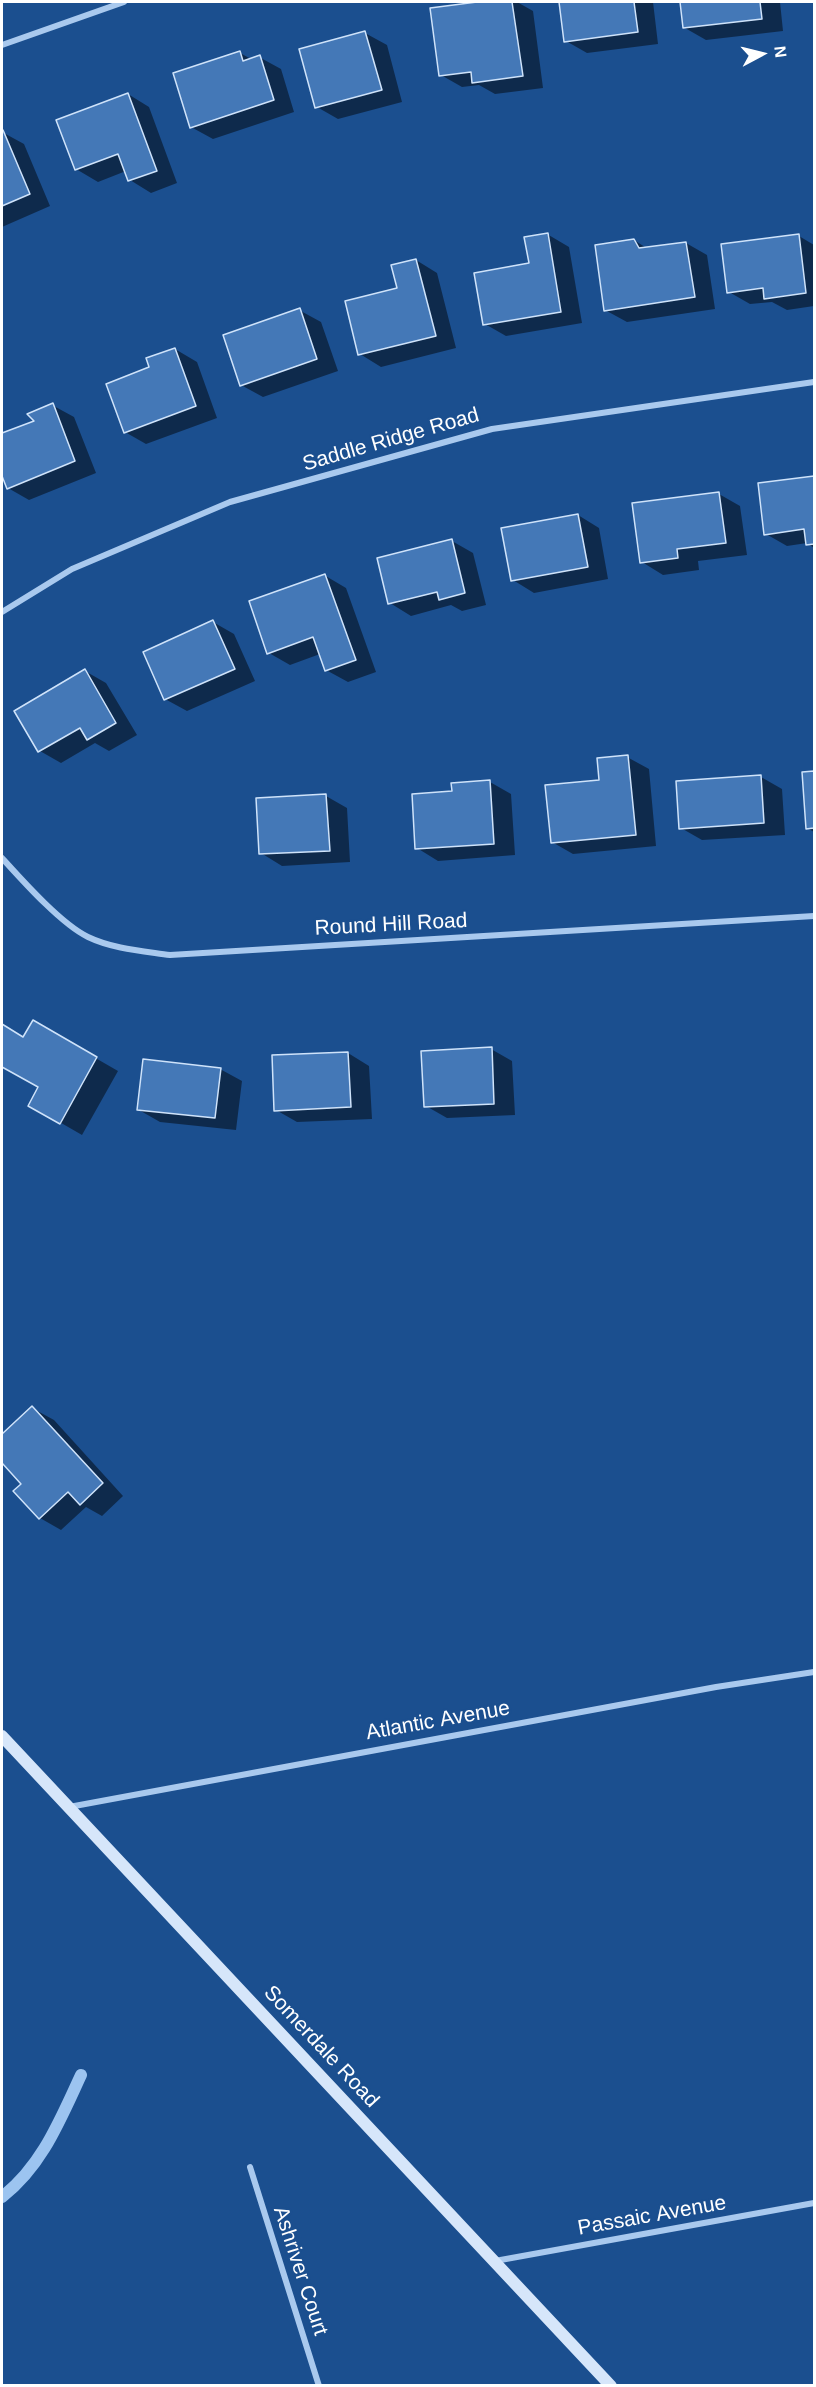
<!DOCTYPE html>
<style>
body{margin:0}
#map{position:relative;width:816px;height:2387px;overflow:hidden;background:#1b4f8f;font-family:Helvetica,sans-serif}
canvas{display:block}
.frame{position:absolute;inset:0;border:3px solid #fff;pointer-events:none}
.north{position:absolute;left:732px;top:24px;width:60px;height:60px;-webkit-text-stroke:4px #1b4f8f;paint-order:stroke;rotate:83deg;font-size:16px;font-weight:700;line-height:24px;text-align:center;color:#fff}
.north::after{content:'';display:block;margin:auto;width:21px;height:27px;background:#fff;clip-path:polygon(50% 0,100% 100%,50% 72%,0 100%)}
</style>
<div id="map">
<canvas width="816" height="2387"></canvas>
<div class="frame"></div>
<div class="north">N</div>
</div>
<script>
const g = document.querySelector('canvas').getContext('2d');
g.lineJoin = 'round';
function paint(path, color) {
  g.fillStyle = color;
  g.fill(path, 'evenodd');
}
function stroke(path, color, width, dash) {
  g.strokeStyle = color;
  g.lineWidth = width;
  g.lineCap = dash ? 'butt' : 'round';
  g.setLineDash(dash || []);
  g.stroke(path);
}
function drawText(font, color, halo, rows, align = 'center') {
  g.font = font + ' Helvetica,sans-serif';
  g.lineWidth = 4.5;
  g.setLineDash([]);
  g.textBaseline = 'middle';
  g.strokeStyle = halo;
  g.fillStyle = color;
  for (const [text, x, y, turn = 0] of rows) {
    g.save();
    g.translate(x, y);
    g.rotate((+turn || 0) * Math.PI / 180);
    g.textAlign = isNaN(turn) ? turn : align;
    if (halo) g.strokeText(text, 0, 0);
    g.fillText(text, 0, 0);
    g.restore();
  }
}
const shadow = new Path2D(`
 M 489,2 L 517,2 L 533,11 L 543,88 L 495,94 L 479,85 L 462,87 L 441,75 L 432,9 Z
 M 561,2 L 653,2 L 658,44 L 587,53 L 566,41 Z
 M 682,2 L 780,2 L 783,31 L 706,40 L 685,28 Z
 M 365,33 L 387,45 L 402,102 L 338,119 L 317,107 Z
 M 240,53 L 251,59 L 259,57 L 281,69 L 294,112 L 213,139 L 191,127 Z
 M 128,94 L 149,107 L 177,183 L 151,193 L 130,180 L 126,171 L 98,182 L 76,169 Z
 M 2,132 L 24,144 L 50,206 L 2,227 Z
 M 547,234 L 569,247 L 582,323 L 506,336 L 485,324 L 530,265 Z
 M 799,236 L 814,245 L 814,306 L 787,310 L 772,302 L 750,304 L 729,292 Z
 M 634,240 L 648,249 L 686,243 L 707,255 L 715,309 L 627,322 L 605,310 Z
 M 416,260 L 437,273 L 456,348 L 381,367 L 360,354 Z
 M 299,310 L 321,322 L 338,371 L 263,397 L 241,385 Z
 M 175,349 L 197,362 L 217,418 L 146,444 L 125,432 L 151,368 Z
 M 52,405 L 74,417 L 96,473 L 29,500 L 8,488 L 2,472 L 2,435 L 36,421 Z
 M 814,477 L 814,548 L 807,543 L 787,546 L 766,534 L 759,485 Z
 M 719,494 L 740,506 L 747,555 L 698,561 L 699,570 L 663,575 L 642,562 Z
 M 578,515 L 599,528 L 608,579 L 534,593 L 513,580 Z
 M 452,541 L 473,553 L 486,605 L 462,611 L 451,605 L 411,616 L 390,603 Z
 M 324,575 L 346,588 L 376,672 L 348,682 L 326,670 L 320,654 L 290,665 L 269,653 Z
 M 213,622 L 234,634 L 255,681 L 187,711 L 165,699 Z
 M 85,671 L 106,683 L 137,735 L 109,751 L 95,743 L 61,763 L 40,751 Z
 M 627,757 L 649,769 L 656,846 L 573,854 L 552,842 L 601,782 Z
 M 803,773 L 814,773 L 814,832 L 807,828 Z
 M 761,777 L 782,789 L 785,835 L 702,840 L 681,828 Z
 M 490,782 L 511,794 L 515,855 L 438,861 L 417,848 L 454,793 Z
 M 326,796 L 347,808 L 350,862 L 282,866 L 261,853 Z
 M 33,1022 L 118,1071 L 82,1135 L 30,1105 L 40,1087 L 2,1065 L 2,1026 L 24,1039 Z
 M 491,1049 L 512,1061 L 515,1115 L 447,1118 L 426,1106 Z
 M 348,1053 L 369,1066 L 372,1119 L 297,1122 L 276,1110 L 273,1057 Z
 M 220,1069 L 242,1081 L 236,1130 L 160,1122 L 139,1110 Z
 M 32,1408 L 54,1420 L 123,1496 L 102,1516 L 86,1507 L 61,1530 L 40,1518 L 24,1485 L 2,1461 L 2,1436 Z`);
const stream = new Path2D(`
 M 2,2197 C 42,2166 60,2120 81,2075`);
const building = new Path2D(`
 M 477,2 L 512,2 L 523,76 L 472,83 L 471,72 L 439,76 L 430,8 Z
 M 559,2 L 634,2 L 638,32 L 564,42 Z
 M 680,2 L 760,2 L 762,19 L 683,28 Z
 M 365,31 L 382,90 L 315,108 L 299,49 Z
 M 240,51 L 243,61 L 260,55 L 274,100 L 190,128 L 173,73 Z
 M 128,93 L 157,171 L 128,181 L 118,154 L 75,170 L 56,120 Z
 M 3,130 L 30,194 L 2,206 L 2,131 Z
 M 548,233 L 561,312 L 483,325 L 474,273 L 529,263 L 524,237 Z
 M 799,234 L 806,293 L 764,299 L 763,288 L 727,293 L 721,244 Z
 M 634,239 L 639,248 L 686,242 L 695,297 L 604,311 L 595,245 Z
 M 416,259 L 436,336 L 358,355 L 345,301 L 397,288 L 391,265 Z
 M 300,308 L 317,359 L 240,386 L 223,335 Z
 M 175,348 L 196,406 L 124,433 L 106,384 L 149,367 L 146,358 Z
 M 53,403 L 75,461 L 7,489 L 2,476 L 2,433 L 34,421 L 27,414 Z
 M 814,476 L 814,544 L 806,545 L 804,529 L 764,535 L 758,483 Z
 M 719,492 L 726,543 L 677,549 L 678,558 L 640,563 L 632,503 Z
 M 578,514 L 588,567 L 511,581 L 501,528 Z
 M 452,539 L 465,593 L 439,600 L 437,592 L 388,604 L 377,558 Z
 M 325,574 L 356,660 L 325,671 L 313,637 L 267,654 L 249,601 Z
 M 213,620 L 235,669 L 164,700 L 143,652 Z
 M 85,669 L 116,723 L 87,740 L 80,728 L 38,752 L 14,711 Z
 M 628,755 L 636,835 L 551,843 L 545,785 L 599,780 L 597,758 Z
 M 814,771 L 814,828 L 806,829 L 802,772 Z
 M 761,775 L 764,823 L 679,829 L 676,781 Z
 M 490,780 L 494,844 L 415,849 L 412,794 L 452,791 L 451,783 Z
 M 326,794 L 330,851 L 259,854 L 256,798 Z
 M 33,1020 L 97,1057 L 60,1124 L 28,1106 L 38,1087 L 2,1067 L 2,1024 L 23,1037 Z
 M 492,1047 L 494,1104 L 424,1107 L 421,1051 Z
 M 348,1052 L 351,1107 L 274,1111 L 272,1055 Z
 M 143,1059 L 221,1068 L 215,1118 L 137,1110 Z
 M 32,1406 L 103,1483 L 80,1505 L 68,1492 L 39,1519 L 13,1491 L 21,1484 L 2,1463 L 2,1434 Z`);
const minor = new Path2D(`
 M 2,45 L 124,2
 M 2,612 L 72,569 L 230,502 L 492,429 L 814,382
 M 2,858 C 22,880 61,924 88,937 C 113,949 143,951 170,955 L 814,916
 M 69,1807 L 716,1687 L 814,1672
 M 250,2167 L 319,2386
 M 495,2261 L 814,2203`);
const secondary = new Path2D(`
 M 2,1736 L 611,2386`);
const streetNames = [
 ["Saddle Ridge Road",391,440,-16],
 ["Round Hill Road",391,925,-3],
 ["Atlantic Avenue",438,1721,-10],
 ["Somerdale Road",321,2047,47],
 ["Passaic Avenue",652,2216,-10],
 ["Ashriver Court",300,2271,72]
];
paint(shadow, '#0007');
stroke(stream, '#9cc4f0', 12);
paint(building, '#4478b7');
stroke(building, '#cfe3fa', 1.5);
stroke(minor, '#a9c9ee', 6);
stroke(secondary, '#d6e6fa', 12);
drawText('21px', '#fff', '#1b4f8f', streetNames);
</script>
